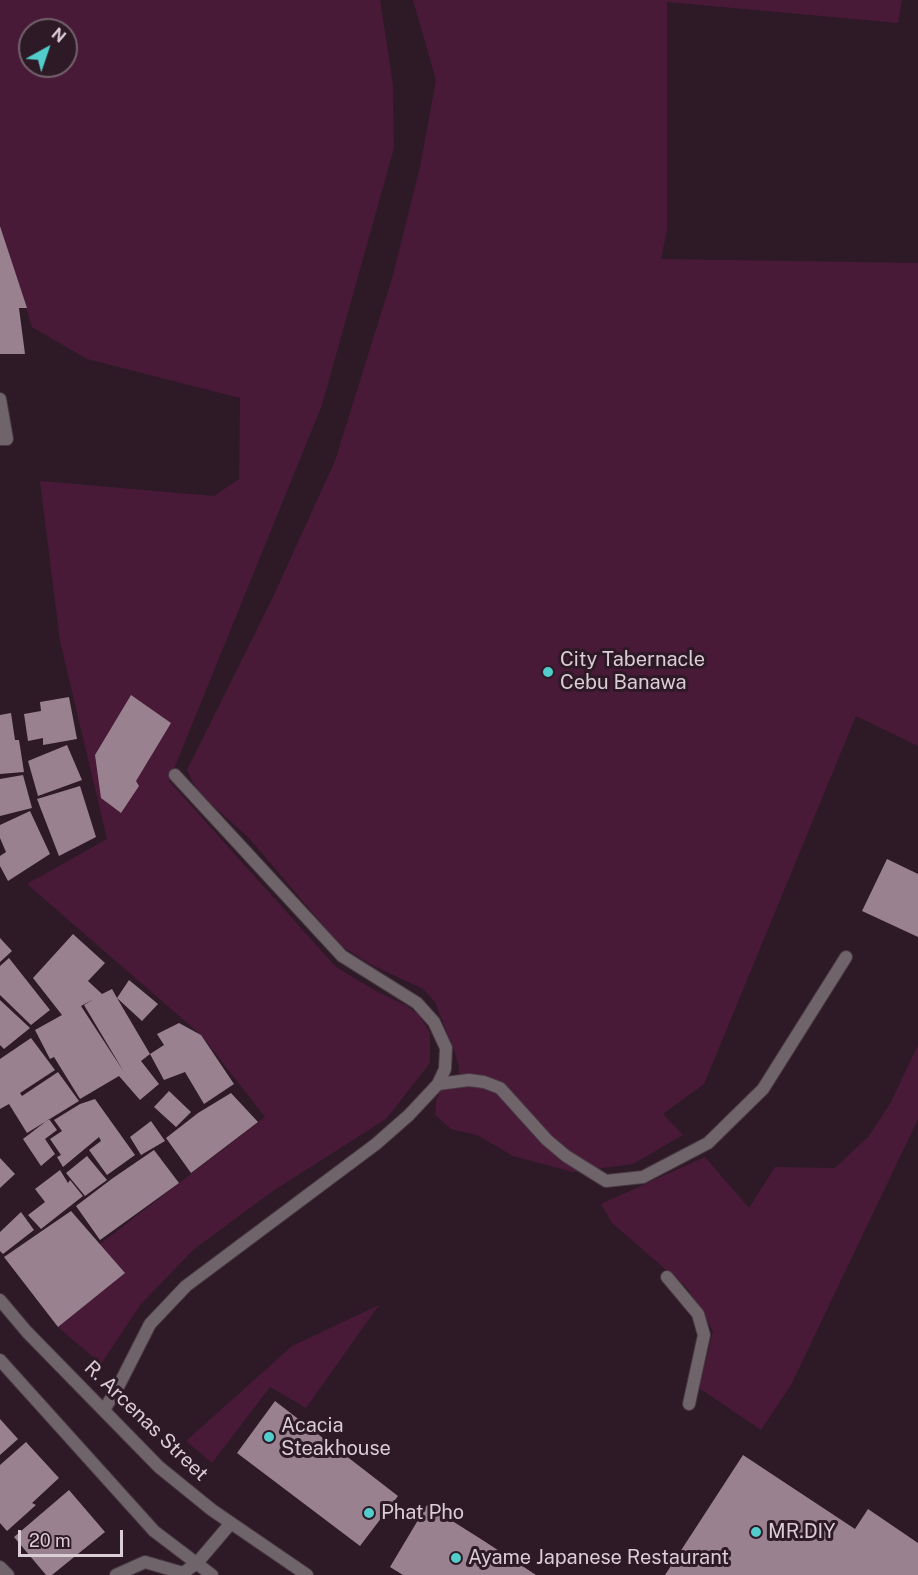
<!DOCTYPE html>
<style>
body{margin:0}
#map{position:relative;width:918px;height:1575px;overflow:hidden;background:#2d1a26;font-family:"Public Sans",sans-serif}
canvas{display:block}
.north{position:absolute;left:18px;top:18px;width:60px;height:60px;box-sizing:border-box;background:#2d1a26;border:2px solid #73626c;border-radius:50%;rotate:40deg;font-size:16px;font-weight:700;line-height:24px;text-align:center;color:#dbcdd4}
.north::after{content:'';display:block;margin:auto;width:21px;height:27px;background:#53cdcb;clip-path:polygon(50% 0,100% 100%,50% 72%,0 100%)}
.scale{position:absolute;left:18px;top:1530px;width:105px;height:27px;box-sizing:border-box;border:3px solid #dbcdd4;border-top:0;padding-left:8px;font-size:18px;line-height:21px;white-space:nowrap;color:#dbcdd4;-webkit-text-stroke:4px #2d1a26;paint-order:stroke}
</style>
<div id="map">
<canvas width="918" height="1575"></canvas>
<div class="north">N</div>
<div class="scale">20 m</div>
</div>
<script>
const g = document.querySelector('canvas').getContext('2d');
g.lineJoin = 'round';
function paint(path, color) {
  g.fillStyle = color;
  g.fill(path, 'evenodd');
}
function stroke(path, color, width, dash) {
  g.strokeStyle = color;
  g.lineWidth = width;
  g.lineCap = dash ? 'butt' : 'round';
  g.setLineDash(dash || []);
  g.stroke(path);
}
function drawText(font, color, halo, rows, align = 'center') {
  g.font = font + ' "Public Sans",sans-serif';
  g.lineWidth = 6;
  g.setLineDash([]);
  g.textBaseline = 'middle';
  g.strokeStyle = halo;
  g.fillStyle = color;
  for (const [text, x, y, turn = 0] of rows) {
    g.save();
    g.translate(x, y);
    g.rotate((+turn || 0) * Math.PI / 180);
    g.textAlign = isNaN(turn) ? turn : align;
    if (halo) g.strokeText(text, 0, 0);
    g.fillText(text, 0, 0);
    g.restore();
  }
}
const green = new Path2D(`
 M 0,0 L 380,0 L 393,85 L 394,148 L 322,405 L 169,781 L 336,967 L 376,991 L 407,1006 L 419,1015 L 430,1033 L 430,1063 L 386,1119 L 273,1191 L 193,1250 L 141,1304 L 101,1364 L 58,1327 L 124,1273 L 100,1244 L 265,1117 L 201,1035 L 27,884 L 107,839 L 60,641 L 40,481 L 214,496 L 239,479 L 240,398 L 87,359 L 32,327 L 0,225 ZM 30,30 L 66,30 L 66,66 L 30,66 Z
 M 413,0 L 902,0 L 898,23 L 667,2 L 667,230 L 661,259 L 918,263 L 918,746 L 856,716 L 704,1084 L 663,1114 L 683,1135 L 633,1164 L 573,1172 L 513,1156 L 477,1135 L 451,1129 L 435,1115 L 436,1101 L 442,1086 L 459,1080 L 459,1067 L 454,1050 L 435,1002 L 423,989 L 372,965 L 340,945 L 250,839 L 198,792 L 187,770 L 272,599 L 335,461 L 393,275 L 420,167 L 436,80 Z
 M 918,1045 L 918,1119 L 791,1385 L 761,1430 L 699,1388 L 713,1331 L 688,1289 L 612,1223 L 601,1204 L 705,1157 L 749,1208 L 775,1167 L 835,1168 L 869,1136 L 891,1102 Z
 M 379,1305 L 306,1408 L 270,1387 L 212,1463 L 186,1441 L 292,1346 Z`);
const building = new Path2D(`
 M 0,226 L 27,308 L 19,308 L 25,354 L 0,354 Z
 M 131,695 L 171,723 L 136,781 L 139,786 L 121,813 L 101,798 L 95,755 Z
 M 69,697 L 77,739 L 43,745 L 43,738 L 28,741 L 24,714 L 41,711 L 40,702 Z
 M 11,713 L 15,740 L 19,740 L 24,772 L 0,774 L 0,715 Z
 M 67,745 L 82,780 L 38,796 L 28,761 Z
 M 23,775 L 32,808 L 0,816 L 0,779 Z
 M 80,786 L 96,837 L 59,856 L 37,799 Z
 M 30,811 L 50,854 L 8,881 L 0,866 L 0,856 L 6,852 L 0,838 L 0,825 Z
 M 887,859 L 918,874 L 918,937 L 862,911 Z
 M 73,934 L 105,963 L 88,981 L 102,994 L 112,989 L 117,998 L 129,980 L 158,1004 L 142,1021 L 117,998 L 150,1054 L 141,1061 L 159,1084 L 140,1100 L 119,1076 L 80,1099 L 54,1057 L 50,1059 L 35,1030 L 62,1015 L 33,978 ZM 94,999 L 84,1005 L 124,1072 L 81,1006 Z
 M 0,938 L 12,951 L 0,962 Z
 M 9,958 L 50,1010 L 31,1025 L 0,995 L 0,966 Z
 M 0,1000 L 30,1028 L 4,1049 L 0,1045 Z
 M 179,1023 L 201,1035 L 234,1084 L 204,1104 L 185,1072 L 164,1080 L 150,1054 L 164,1045 L 157,1034 Z
 M 31,1038 L 55,1070 L 20,1093 L 22,1096 L 58,1072 L 79,1101 L 27,1133 L 9,1104 L 0,1109 L 0,1059 Z
 M 169,1091 L 191,1112 L 176,1127 L 154,1107 Z
 M 231,1093 L 258,1122 L 191,1173 L 166,1138 L 198,1113 Z
 M 95,1099 L 135,1155 L 107,1175 L 89,1150 L 101,1141 L 99,1137 L 63,1167 L 57,1157 L 61,1155 L 50,1139 L 62,1131 L 54,1120 L 80,1104 Z
 M 49,1119 L 57,1130 L 45,1139 L 55,1154 L 41,1166 L 23,1139 Z
 M 151,1121 L 165,1141 L 141,1155 L 130,1137 Z
 M 154,1150 L 179,1183 L 100,1240 L 76,1206 L 113,1178 Z
 M 87,1156 L 107,1180 L 85,1196 L 66,1173 Z
 M 0,1158 L 15,1174 L 0,1188 Z
 M 60,1170 L 68,1183 L 70,1180 L 83,1196 L 41,1229 L 28,1215 L 45,1202 L 35,1189 Z
 M 71,1211 L 125,1273 L 58,1327 L 4,1257 Z
 M 21,1212 L 34,1230 L 3,1254 L 0,1251 L 0,1232 Z
 M 275,1401 L 398,1496 L 360,1546 L 237,1453 Z
 M 0,1419 L 18,1439 L 0,1455 Z
 M 26,1442 L 59,1478 L 32,1503 L 36,1505 L 7,1531 L 0,1523 L 0,1465 Z
 M 743,1455 L 855,1529 L 868,1509 L 918,1543 L 918,1575 L 665,1575 Z
 M 69,1490 L 105,1532 L 52,1575 L 46,1575 L 14,1537 Z
 M 427,1505 L 484,1541 L 536,1575 L 403,1575 L 390,1567 Z`);
const lane = new Path2D(`
 M 438,1084 L 469,1080 L 484,1082 L 500,1088 L 547,1140 L 566,1156 L 606,1181 L 643,1177 L 708,1143 L 763,1089 L 846,957
 M 667,1277 L 698,1314 L 704,1335 L 689,1404`);
const street = new Path2D(`
 M 0,399 L 7,439 L 0,439
 M 0,1300 L 27,1332 L 159,1467 L 212,1510 L 307,1575
 M 0,1360 L 154,1531 L 212,1575
 M 104,1410 L 118,1387 L 150,1324 L 186,1286 L 376,1144 L 409,1115 L 438,1084 L 445,1069 L 446,1048 L 434,1022 L 417,1003 L 342,956 L 175,775
 M 0,1567 L 8,1575
 M 183,1573 L 197,1563 L 231,1523
 M 116,1575 L 145,1562 L 183,1573`);
const markers = [
 [548,672,6,"#53cdcb"],
 [269,1437,6,"#53cdcb"],
 [369,1513,6,"#53cdcb"],
 [756,1532,6,"#53cdcb"],
 [456,1558,6,"#53cdcb"]
];
const poiNames = [
 ["City Tabernacle",560,660],
 ["Cebu Banawa",560,683],
 ["Acacia",281,1426],
 ["Steakhouse",281,1449],
 ["Phat Pho",381,1513],
 ["MR.DIY",768,1532],
 ["Ayame Japanese Restaurant",468,1558]
];
const streetNames = [
 ["R. Arcenas Street",146,1421,44]
];
paint(green, '#481a38');
paint(building, '#9a818f');
stroke(lane, '#493742', 14);
stroke(street, '#493742', 14);
stroke(lane, '#6f646a', 12);
stroke(street, '#6f646a', 12);
for (const [x, y, r, color] of markers) {
  const dot = new Path2D();
  dot.arc(x, y, r, 0, 2 * Math.PI);
  g.fillStyle = color;
  g.fill(dot);
  stroke(dot, '#2d1a26', 2);
}
drawText('20px', '#dbcdd4', '#2d1a26', poiNames, 'left');
drawText('20px', '#dbcdd4', '#2d1a26', streetNames);
</script>
